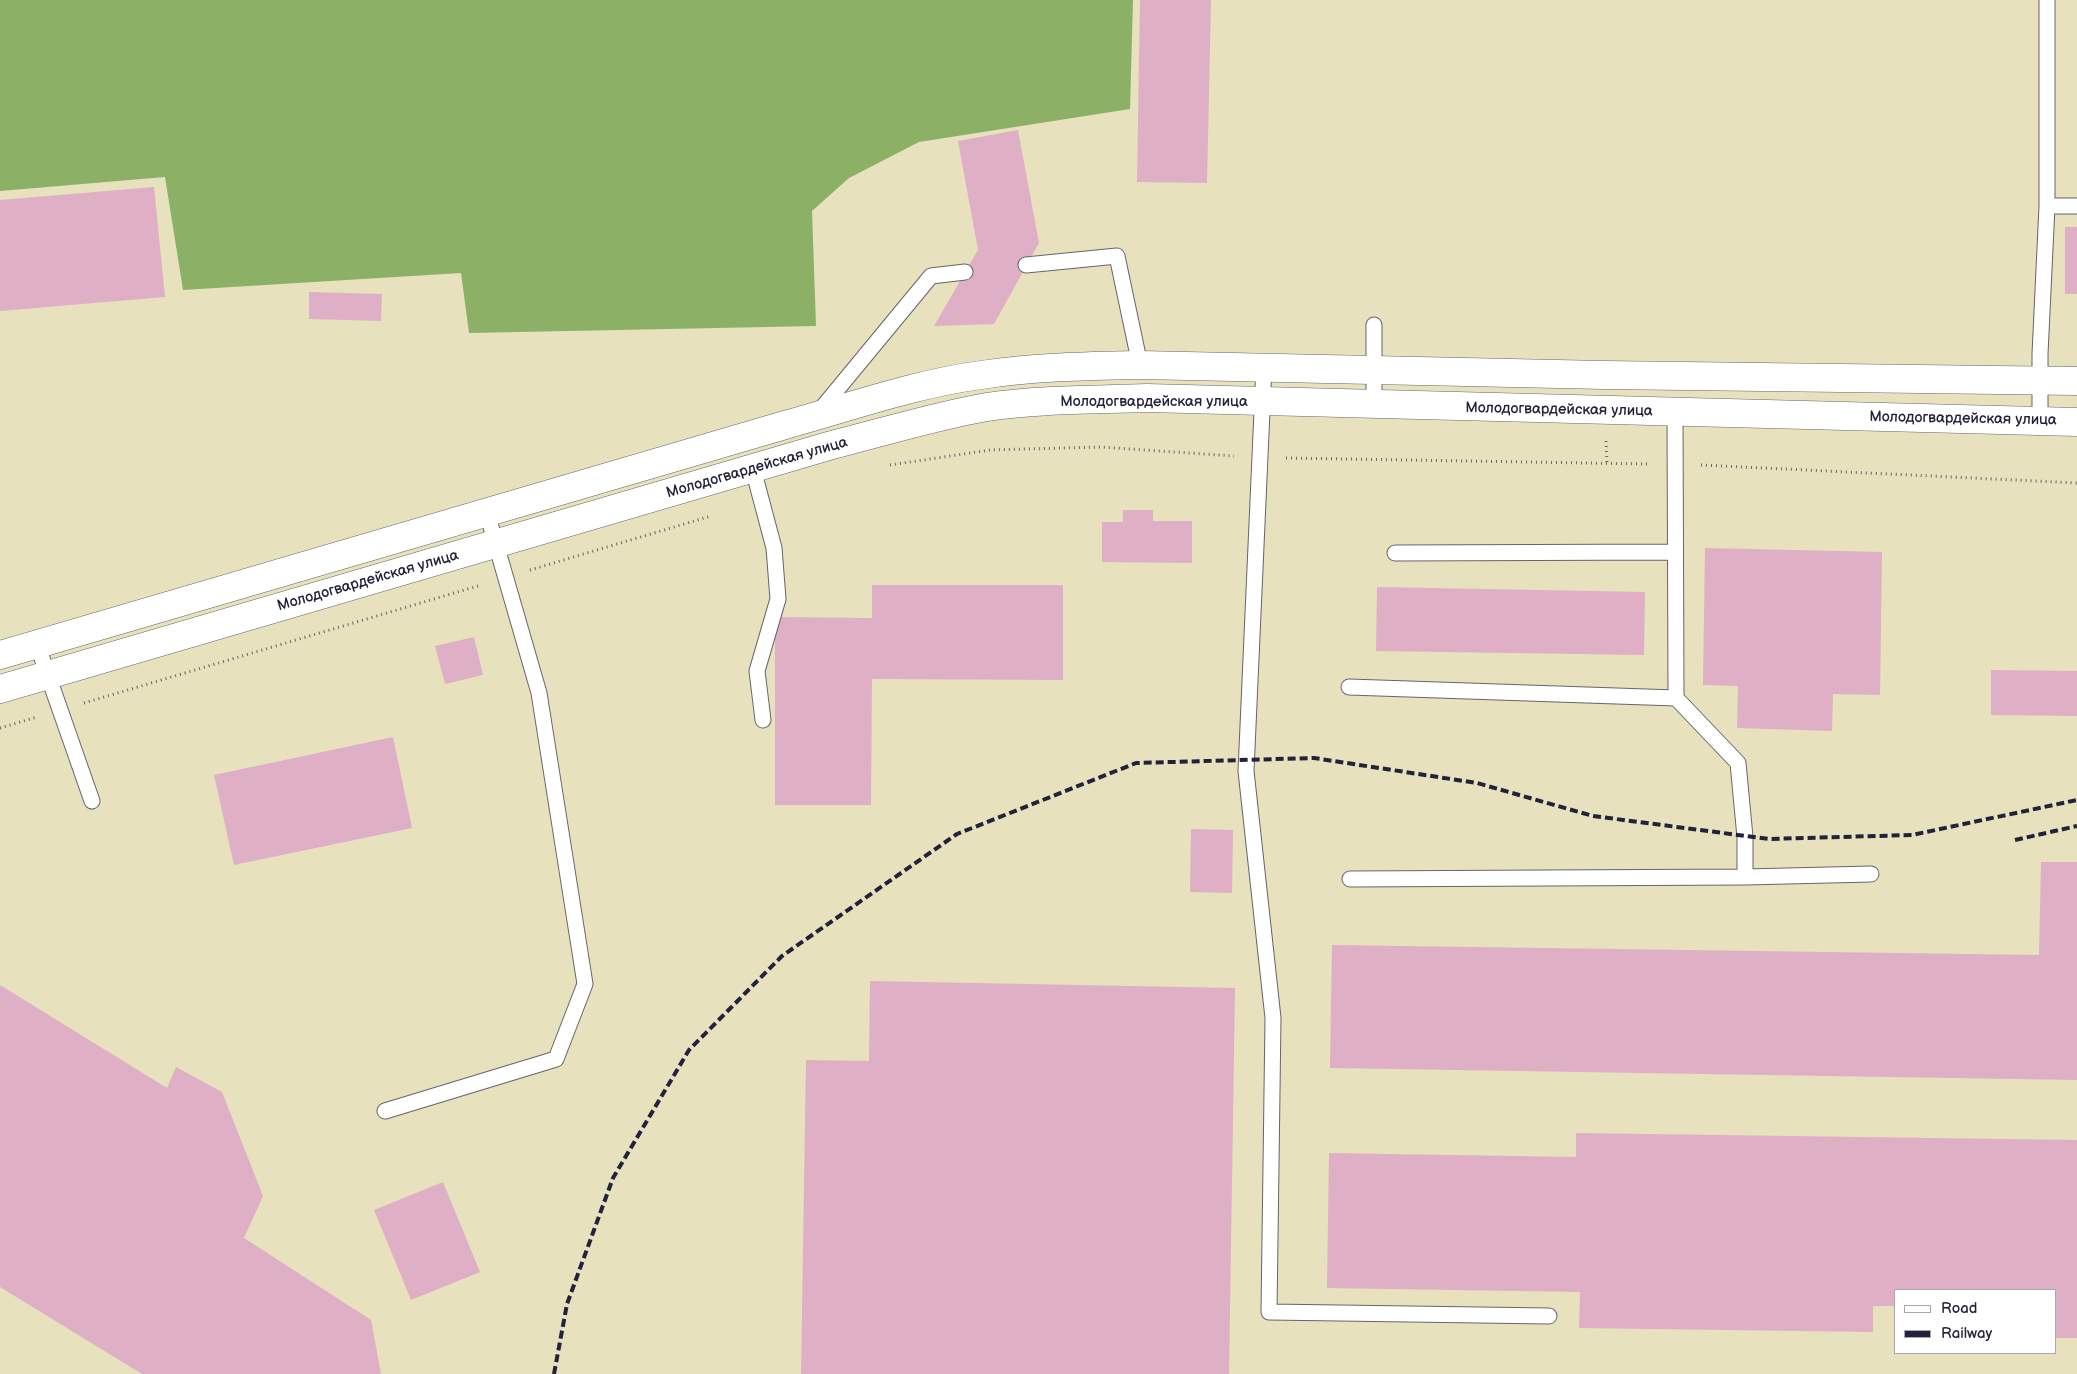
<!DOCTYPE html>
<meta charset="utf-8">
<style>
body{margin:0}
#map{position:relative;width:2077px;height:1374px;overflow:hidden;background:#e7e1be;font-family:"Balsamiq Sans",sans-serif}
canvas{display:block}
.legend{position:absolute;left:1894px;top:1289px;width:162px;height:65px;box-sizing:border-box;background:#fff;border:1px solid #a7a7b1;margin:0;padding:6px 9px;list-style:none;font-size:15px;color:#22223b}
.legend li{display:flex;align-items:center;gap:10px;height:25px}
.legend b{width:25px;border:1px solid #a7a7b1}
</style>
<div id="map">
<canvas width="2077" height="1374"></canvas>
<ul class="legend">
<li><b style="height:6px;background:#fff"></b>Road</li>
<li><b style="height:6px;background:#22223b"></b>Railway</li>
</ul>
</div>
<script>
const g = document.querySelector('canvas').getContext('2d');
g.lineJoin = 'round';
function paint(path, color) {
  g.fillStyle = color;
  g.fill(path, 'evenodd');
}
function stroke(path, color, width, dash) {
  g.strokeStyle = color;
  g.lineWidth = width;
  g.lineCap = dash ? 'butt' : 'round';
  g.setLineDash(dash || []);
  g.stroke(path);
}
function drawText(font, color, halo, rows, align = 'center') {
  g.font = font + ' "Balsamiq Sans",sans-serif';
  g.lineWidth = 4;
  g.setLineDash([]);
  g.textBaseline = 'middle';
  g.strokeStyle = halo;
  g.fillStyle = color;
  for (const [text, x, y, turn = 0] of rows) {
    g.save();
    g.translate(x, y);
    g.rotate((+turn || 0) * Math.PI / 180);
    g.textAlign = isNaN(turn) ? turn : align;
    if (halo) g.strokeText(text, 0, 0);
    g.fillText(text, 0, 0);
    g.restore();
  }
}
const forest = new Path2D(`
 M 0,0 L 1133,0 L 1130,109 L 919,142 L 849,178 L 812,211 L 816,326 L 469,333 L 461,273 L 183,290 L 165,177 L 0,191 Z`);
const building = new Path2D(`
 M 1140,0 L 1211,0 L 1207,183 L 1137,182 Z
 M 1018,130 L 1039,243 L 994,324 L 934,326 L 978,250 L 958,141 Z
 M 154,187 L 165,297 L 0,311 L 0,200 Z
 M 2065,227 L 2077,227 L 2077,294 L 2065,294 Z
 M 309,292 L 382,294 L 381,321 L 309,319 Z
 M 1123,510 L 1153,510 L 1153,521 L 1192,521 L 1192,563 L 1102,562 L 1102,522 L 1123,522 Z
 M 1705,548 L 1882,552 L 1880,695 L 1833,694 L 1832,731 L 1737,728 L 1738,686 L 1703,685 Z
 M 872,585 L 1063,585 L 1063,680 L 872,679 L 871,805 L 775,805 L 775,617 L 872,618 Z
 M 1377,587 L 1645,592 L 1644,655 L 1376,651 Z
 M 474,637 L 483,675 L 445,684 L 435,646 Z
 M 1991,670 L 2077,671 L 2077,716 L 1991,715 Z
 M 393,737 L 412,828 L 234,865 L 214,775 Z
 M 1191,829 L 1233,830 L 1232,893 L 1190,892 Z
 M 2041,862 L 2077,862 L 2077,1080 L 1330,1068 L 1332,945 L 2039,955 Z
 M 870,981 L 1235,988 L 1229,1374 L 801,1374 L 806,1060 L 869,1061 Z
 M 0,985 L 167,1088 L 176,1067 L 222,1092 L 263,1196 L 244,1238 L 371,1320 L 381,1374 L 142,1374 L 0,1287 Z
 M 1576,1133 L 2077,1140 L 2077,1338 L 2056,1338 L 2056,1290 L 1896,1290 L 1896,1306 L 1873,1306 L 1873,1332 L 1579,1328 L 1580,1292 L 1327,1288 L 1329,1153 L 1576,1157 Z
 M 443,1182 L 480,1272 L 411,1300 L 374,1210 Z`);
const path = new Path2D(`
 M 1606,441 L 1607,463
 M 1286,458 L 1649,464
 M 890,465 L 990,450 L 1100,447 L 1234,456
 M 1701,465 L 2077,483
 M 530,570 L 711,516
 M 84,703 L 481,585
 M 0,728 L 37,717`);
const service = new Path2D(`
 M 2047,206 L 2077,206
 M 1026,265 L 1117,256 L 1140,365
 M 1374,325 L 1374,405
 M 1264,366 L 1246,771 L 1273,1018 L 1269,1312 L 1549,1316
 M 1675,412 L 1676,698 L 1738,763 L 1745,837 L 1745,877
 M 817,414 L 931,276 L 965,272
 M 2040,421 L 2040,354 L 2047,206 L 2047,0
 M 753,469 L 774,548 L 778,599 L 757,671 L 763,720
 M 1395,553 L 1674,552
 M 37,644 L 92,801
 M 1349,687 L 1676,698
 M 1350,879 L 1745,877 L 1871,874
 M 385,1111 L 556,1059 L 585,984 L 539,693 L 487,513`);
const secondary = new Path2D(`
 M 0,655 L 785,425 C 850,407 914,384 981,375 C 1033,367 1087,366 1140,365 L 1604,375 L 2077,381
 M 0,689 L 832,445 C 884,432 935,416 987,407 C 1040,399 1094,400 1147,398 L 2077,422`);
const rail = new Path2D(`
 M 2015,840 L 2077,826
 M 554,1374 L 567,1304 L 613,1178 L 689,1050 L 782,956 L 957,834 L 1136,763 L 1314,758 L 1477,783 L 1593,816 L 1769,839 L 1912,835 L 2077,800`);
const streetNames = [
 ["Молодогвардейская улица",1154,402],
 ["Молодогвардейская улица",1559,410,1],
 ["Молодогвардейская улица",1963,419,1],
 ["Молодогвардейская улица",757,468,-16],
 ["Молодогвардейская улица",368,581,-16]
];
paint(forest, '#8cb166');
paint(building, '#dfafc5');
stroke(service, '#676569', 17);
stroke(secondary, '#676569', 29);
stroke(path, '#676569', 3, [1, 4]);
stroke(service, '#fff', 15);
stroke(secondary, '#fff', 28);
stroke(rail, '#22223b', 4, [8, 4]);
drawText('15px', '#22223b', '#fff', streetNames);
</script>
